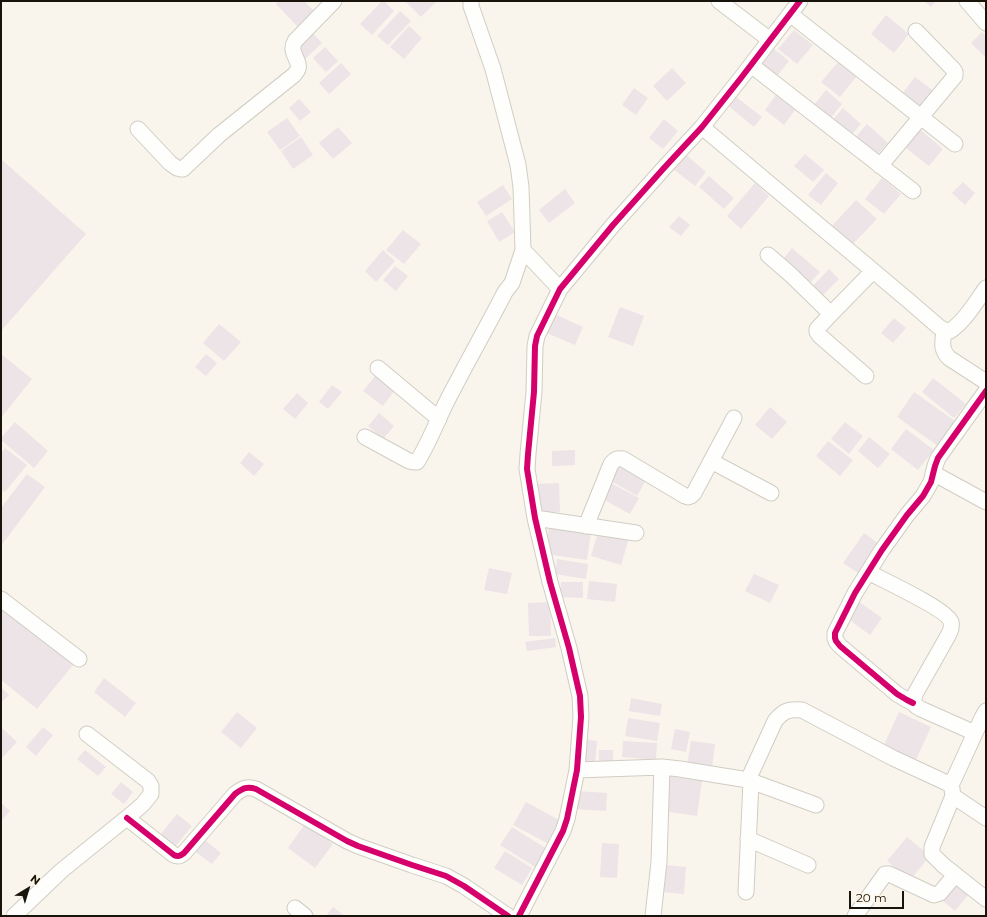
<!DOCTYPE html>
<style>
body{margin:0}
#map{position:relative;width:987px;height:917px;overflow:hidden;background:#f9f5ec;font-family:Montserrat,sans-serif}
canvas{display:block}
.frame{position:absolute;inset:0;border:2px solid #19140b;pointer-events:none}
.north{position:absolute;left:8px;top:869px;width:40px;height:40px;-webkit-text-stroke:3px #fef6e7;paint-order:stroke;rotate:38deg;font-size:11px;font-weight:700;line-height:16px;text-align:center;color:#19140b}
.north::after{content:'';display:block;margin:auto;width:14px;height:18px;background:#19140b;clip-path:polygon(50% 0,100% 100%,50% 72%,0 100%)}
.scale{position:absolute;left:849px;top:891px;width:55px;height:18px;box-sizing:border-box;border:2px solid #19140b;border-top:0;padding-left:5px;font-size:12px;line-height:14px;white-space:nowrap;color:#19140b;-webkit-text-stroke:3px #fef6e7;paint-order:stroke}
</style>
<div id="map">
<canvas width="987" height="917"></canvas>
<div class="frame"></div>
<div class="north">N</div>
<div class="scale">20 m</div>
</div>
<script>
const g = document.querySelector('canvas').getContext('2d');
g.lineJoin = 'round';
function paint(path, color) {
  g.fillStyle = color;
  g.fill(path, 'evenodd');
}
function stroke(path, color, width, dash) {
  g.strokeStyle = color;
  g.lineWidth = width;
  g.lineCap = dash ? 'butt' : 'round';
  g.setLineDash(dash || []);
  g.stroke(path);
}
const building = new Path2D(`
 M 279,1 L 304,1 L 314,11 L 298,27 L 276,4 Z
 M 382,1 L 384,1 L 394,11 L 372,35 L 360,24 Z
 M 405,1 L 437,1 L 421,17 Z
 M 924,1 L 936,1 L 931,7 Z
 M 400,11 L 411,21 L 388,45 L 377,36 Z
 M 886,15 L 909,34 L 894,53 L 871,34 Z
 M 409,26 L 422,38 L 404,59 L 390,47 Z
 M 794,30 L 813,45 L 797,64 L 778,49 Z
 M 311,31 L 322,43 L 305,59 L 294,47 Z
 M 982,32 L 986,36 L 986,58 L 971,43 Z
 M 325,47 L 338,61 L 326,72 L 313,58 Z
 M 774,49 L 789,61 L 774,80 L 759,68 Z
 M 839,61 L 857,76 L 840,97 L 821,82 Z
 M 341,63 L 351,74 L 329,94 L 319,83 Z
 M 672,68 L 686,83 L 667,101 L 653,86 Z
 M 915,77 L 935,92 L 920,112 L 900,96 Z
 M 634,88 L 648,98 L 636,115 L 622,105 Z
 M 826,90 L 842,104 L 829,120 L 813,106 Z
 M 776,95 L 795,110 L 784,125 L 765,110 Z
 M 735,96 L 762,117 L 754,127 L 727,105 Z
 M 299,99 L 311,112 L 300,121 L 289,108 Z
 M 843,108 L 861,124 L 848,139 L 830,123 Z
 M 287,118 L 300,136 L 280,150 L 267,132 Z
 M 664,119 L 678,131 L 663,149 L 649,138 Z
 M 867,124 L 888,143 L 873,159 L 853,140 Z
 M 916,126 L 943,149 L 929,166 L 901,144 Z
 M 338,127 L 352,143 L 333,159 L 319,143 Z
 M 301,137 L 313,155 L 293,169 L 281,151 Z
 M 684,153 L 706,172 L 695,186 L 672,168 Z
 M 805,154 L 824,170 L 813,182 L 794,166 Z
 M 1,159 L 86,234 L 1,331 Z
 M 826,173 L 838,183 L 821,205 L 808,195 Z
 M 709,176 L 734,198 L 724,209 L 699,187 Z
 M 882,178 L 901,194 L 884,214 L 865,199 Z
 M 963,182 L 975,193 L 965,205 L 952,193 Z
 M 755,183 L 769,196 L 741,229 L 727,216 Z
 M 503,185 L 512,199 L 486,216 L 477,202 Z
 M 565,189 L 575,203 L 549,223 L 539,210 Z
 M 856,200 L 877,219 L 849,248 L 829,229 Z
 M 502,212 L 515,232 L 499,242 L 487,221 Z
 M 679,216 L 690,225 L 681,236 L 669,227 Z
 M 403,230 L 421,244 L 404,264 L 386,250 Z
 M 792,248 L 820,272 L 810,283 L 783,259 Z
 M 383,250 L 395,261 L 376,282 L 365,271 Z
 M 395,266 L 408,276 L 396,291 L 383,280 Z
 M 829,269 L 839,279 L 819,299 L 810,289 Z
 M 620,307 L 644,316 L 633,346 L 608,337 Z
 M 550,312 L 583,327 L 575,345 L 542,331 Z
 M 894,318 L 906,328 L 893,343 L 881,333 Z
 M 219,324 L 241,342 L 224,361 L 203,343 Z
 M 1,354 L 32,379 L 1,418 Z
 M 206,354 L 217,363 L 206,376 L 195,367 Z
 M 376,375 L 395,390 L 383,406 L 363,391 Z
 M 933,378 L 966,404 L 954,418 L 922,392 Z
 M 332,385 L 342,392 L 328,409 L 319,402 Z
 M 914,392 L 955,421 L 938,446 L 897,417 Z
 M 297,393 L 308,403 L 295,419 L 283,409 Z
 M 770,407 L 787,422 L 772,439 L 755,425 Z
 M 379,413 L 394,426 L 383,439 L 368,426 Z
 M 15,422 L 48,451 L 34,468 L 1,440 L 1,438 Z
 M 845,422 L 863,436 L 849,454 L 831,439 Z
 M 906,429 L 934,450 L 918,470 L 891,449 Z
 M 869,437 L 890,454 L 878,468 L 858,451 Z
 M 828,441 L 853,460 L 840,476 L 816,456 Z
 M 5,448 L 27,465 L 5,492 L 1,490 L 1,453 Z
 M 575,450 L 575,465 L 552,466 L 552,451 Z
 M 249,452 L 264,464 L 254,476 L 240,463 Z
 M 617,463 L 646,480 L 637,496 L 608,479 Z
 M 27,474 L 45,487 L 1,546 L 1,508 Z
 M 607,481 L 639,498 L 630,514 L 599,497 Z
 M 559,483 L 560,512 L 537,513 L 536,484 Z
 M 549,526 L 591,532 L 587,560 L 545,554 Z
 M 599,529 L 629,538 L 621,565 L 591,556 Z
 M 864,533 L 879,544 L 858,573 L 843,563 Z
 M 557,559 L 588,564 L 586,579 L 555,574 Z
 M 489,568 L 512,573 L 507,594 L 484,590 Z
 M 754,574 L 779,585 L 770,603 L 745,591 Z
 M 589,581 L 617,584 L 615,602 L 587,599 Z
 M 561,582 L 583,582 L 583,598 L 560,597 Z
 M 858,601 L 882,618 L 870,635 L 847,618 Z
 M 550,602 L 551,636 L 529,636 L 528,603 Z
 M 1,606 L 73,665 L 37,709 L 1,680 Z
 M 555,638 L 556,647 L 527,651 L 525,642 Z
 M 104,678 L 136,703 L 125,717 L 94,692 Z
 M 1,687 L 9,695 L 1,703 Z
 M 631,698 L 662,704 L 660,716 L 629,711 Z
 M 237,712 L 257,728 L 241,748 L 221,732 Z
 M 899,712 L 931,727 L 914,764 L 882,749 Z
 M 628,718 L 660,723 L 657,741 L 625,736 Z
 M 1,727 L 17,742 L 2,758 L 1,756 Z
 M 43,727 L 53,735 L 36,756 L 26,747 Z
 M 675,729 L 690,732 L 686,752 L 671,749 Z
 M 582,739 L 597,741 L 595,764 L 580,763 Z
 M 623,741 L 657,743 L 656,760 L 622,757 Z
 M 691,741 L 715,744 L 712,769 L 687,766 Z
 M 85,750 L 106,767 L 98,776 L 77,759 Z
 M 599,750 L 613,750 L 613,765 L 599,765 Z
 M 668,776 L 702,781 L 697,816 L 663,811 Z
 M 121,782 L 133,792 L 124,804 L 111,794 Z
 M 576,791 L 607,793 L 606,811 L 575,809 Z
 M 526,802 L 559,820 L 547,843 L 513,825 Z
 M 1,803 L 10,811 L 1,821 Z
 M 177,814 L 192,826 L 175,847 L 160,835 Z
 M 305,824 L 333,844 L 315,868 L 288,848 Z
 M 512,827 L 547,849 L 535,867 L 500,845 Z
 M 907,837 L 930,856 L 910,880 L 887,861 Z
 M 202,838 L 221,853 L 212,864 L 193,850 Z
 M 602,843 L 619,844 L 617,878 L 600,877 Z
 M 505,851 L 532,868 L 522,885 L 494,868 Z
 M 664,865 L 686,867 L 684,894 L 662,892 Z
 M 952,880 L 969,894 L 955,911 L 938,897 Z
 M 333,907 L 345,916 L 326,916 Z`);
const street = new Path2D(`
 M 471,1 L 471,6 L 493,69 L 518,165 L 521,187 L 523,250 L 560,289
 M 719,1 L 770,40
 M 967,1 L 986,23
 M 790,14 L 955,144
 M 751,65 L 913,191
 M 702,127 L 909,301 L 939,327 L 944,330 L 950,331 C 964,322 976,302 986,288
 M 138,129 L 170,163 L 177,168 L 181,169 L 183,169 L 219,135 L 294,75 C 295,73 297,72 298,69 C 301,60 288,53 295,41 L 334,1
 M 880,166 L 955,76 L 955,72 L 953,69 L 916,31
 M 768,255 L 790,274 L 831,314
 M 944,330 C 943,342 940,349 949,358 L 986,382
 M 378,368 L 439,419
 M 866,376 L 820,336 L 817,332 L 817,329 L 831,314 L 873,271
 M 365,437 L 409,461 L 414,462 L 417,462 C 429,443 437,421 447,401 C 466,364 486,329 505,292 L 512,283 L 523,250
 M 711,461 L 771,493
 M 933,473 L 986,502
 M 535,518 L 636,533
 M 586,526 L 611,464 C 615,459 617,458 623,459 L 685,496 L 688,497 L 691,496 L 694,493 L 734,418
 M 868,572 C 881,579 948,610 951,622 C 952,626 951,630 949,634 L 915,694 L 913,703 L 916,706 L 921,709 L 975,733
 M 1,599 L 79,659
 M 913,703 L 907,700 L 897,694 L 840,646 L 836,641 L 835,638 L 835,633 L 855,593 L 882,550 L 907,515 L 923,496 L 931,482 L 935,466 L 938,458 L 986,391
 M 577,770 L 662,767 L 680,769 L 748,780 L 816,805
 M 748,780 L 775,721 C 784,710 789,709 802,710 L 893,758 L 947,783 L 949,783 L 953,781 L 982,718 L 986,711
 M 951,782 L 953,796 L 932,847 L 932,854 L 943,865 L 986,899
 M 953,796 L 986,818
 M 127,818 L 174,855 C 178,857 180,856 184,853 L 235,794 C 243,788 247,786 256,789 L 347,841 L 358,846 L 412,865 L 446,876 L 464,886 L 508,916
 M 748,839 L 808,865
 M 746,892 L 751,781
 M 295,908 L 305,916
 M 14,916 L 61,871 L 134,812 L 143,804 L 151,794 L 151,786 L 148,781 L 87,734
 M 519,916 L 563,831 L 567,819 L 577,770 L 581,717 L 580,696 L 569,648 L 550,582 L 535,518 L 527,469 L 528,454 L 534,392 L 535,346 L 537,336 L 560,289 L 613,225 L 664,168 L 702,127 L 741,78 L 800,1
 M 653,916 L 659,862 L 662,767
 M 855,916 L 885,874 L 889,874 L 934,895 L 940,893 L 955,875`);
const cycleway = new Path2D(`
 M 913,703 L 907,700 L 897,694 L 840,646 L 836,641 L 835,638 L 835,633 L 855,593 L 882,550 L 907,515 L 923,496 L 931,482 L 935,466 L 938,458 L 986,391
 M 127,818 L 174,855 C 178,857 180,856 184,853 L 235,794 C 243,788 247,786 256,789 L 347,841 L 358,846 L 412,865 L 446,876 L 464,886 L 508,916
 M 519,916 L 563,831 L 567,819 L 577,770 L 581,717 L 580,696 L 569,648 L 550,582 L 535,518 L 527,469 L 528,454 L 534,392 L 535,346 L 537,336 L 560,289 L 613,225 L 664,168 L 702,127 L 741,78 L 800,1`);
paint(building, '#ece4e7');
stroke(street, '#d1cdc4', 17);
stroke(street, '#fefefc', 15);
stroke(cycleway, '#d6006c', 6);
</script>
